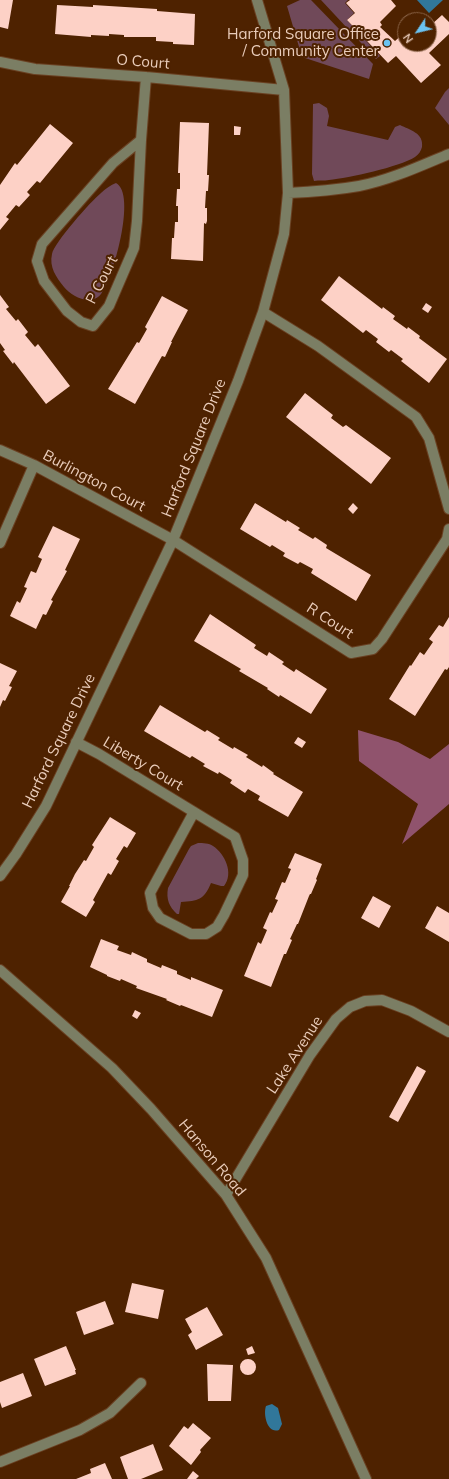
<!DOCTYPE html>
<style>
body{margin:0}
#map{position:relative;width:449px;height:1479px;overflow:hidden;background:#4e2200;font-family:Mulish,sans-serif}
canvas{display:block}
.north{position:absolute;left:397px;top:12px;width:40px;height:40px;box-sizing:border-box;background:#4e2200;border:1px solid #8c664b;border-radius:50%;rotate:235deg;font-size:11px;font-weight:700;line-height:16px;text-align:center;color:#eacdbb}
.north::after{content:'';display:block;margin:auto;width:14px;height:18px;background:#6bc3f2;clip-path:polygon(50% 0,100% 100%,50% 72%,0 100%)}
</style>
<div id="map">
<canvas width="449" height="1479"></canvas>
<div class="north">N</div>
</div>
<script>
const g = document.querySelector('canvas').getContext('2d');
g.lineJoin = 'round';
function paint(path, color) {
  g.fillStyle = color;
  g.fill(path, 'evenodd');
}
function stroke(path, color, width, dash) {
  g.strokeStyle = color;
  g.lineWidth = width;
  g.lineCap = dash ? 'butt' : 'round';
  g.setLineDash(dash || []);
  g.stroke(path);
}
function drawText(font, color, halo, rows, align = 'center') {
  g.font = font + ' Mulish,sans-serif';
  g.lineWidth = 4;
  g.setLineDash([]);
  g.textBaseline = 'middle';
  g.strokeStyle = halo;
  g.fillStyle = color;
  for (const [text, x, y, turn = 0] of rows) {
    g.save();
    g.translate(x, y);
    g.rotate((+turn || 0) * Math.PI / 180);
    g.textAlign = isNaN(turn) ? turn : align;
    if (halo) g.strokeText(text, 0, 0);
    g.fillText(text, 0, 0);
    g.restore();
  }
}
const green = new Path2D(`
 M 300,0 L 311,0 L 373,64 L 369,79 L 302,57 L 287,6 Z
 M 321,0 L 348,0 L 345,3 L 354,13 L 347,20 L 380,56 L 376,59 Z
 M 449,88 L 449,125 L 435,108 L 445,92 Z
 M 319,103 L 327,108 L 329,116 L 327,126 L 388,140 L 395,127 L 400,125 C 410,130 424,133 422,147 C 421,151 419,154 415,157 C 399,167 349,178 329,180 C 324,181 319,180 314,181 L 312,174 L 313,104 Z
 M 116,183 C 137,194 113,279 101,294 C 91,307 71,296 64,287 C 56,277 49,267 52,254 C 54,243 91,201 101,193 C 105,189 111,185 116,183 Z
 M 198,843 C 203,843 209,843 213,846 C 225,854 234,873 224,886 L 221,886 L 211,883 C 204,900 198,901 181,902 L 179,914 L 177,914 C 169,907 166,899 168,888 L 189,849 L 191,846 Z`);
const forest = new Path2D(`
 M 358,730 L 398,742 L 430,759 L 449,744 L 449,804 L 402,844 L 418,804 L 359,761 Z`);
const water = new Path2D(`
 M 417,0 L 443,0 L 429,13 Z
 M 272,1404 L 278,1408 L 282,1424 L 279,1430 C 267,1434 263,1414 266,1406 Z`);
const building = new Path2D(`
 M 0,0 L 13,0 L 8,29 L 0,27 Z
 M 350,0 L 391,0 L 396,6 L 380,22 L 382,25 L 380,27 L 395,41 L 405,32 L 405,44 L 429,44 L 429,24 L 431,25 L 442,15 L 449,22 L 449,34 L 429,53 L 441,65 L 421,83 L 396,56 L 388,63 L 347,20 L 355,13 L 346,3 Z
 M 57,5 L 93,7 L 93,5 L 157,9 L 157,11 L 195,14 L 194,45 L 173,44 L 173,42 L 156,41 L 156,37 L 124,37 L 124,35 L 109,34 L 109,36 L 91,35 L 91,37 L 55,34 Z
 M 180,122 L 209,123 L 207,175 L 209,175 L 208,191 L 206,191 L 205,208 L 207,208 L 207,221 L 206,224 L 204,223 L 203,261 L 171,259 L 172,238 L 174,238 L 175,222 L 178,222 L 178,206 L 176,206 L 177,189 L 180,189 L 180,173 L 178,173 Z
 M 50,124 L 73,143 L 40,183 L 37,181 L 27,192 L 30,195 L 19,207 L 16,205 L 6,217 L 9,219 L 0,230 L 0,185 L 15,163 L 17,165 Z
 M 234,126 L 241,127 L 240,135 L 234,135 Z
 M 339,276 L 382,309 L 383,307 L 395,316 L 393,319 L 407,329 L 408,327 L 420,336 L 419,338 L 447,359 L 429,383 L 401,361 L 403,359 L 391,350 L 389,352 L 376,342 L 378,339 L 366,330 L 363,333 L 321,300 Z
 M 0,295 L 9,307 L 6,309 L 16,321 L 18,319 L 28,332 L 25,335 L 35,347 L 38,344 L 70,386 L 46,404 L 14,362 L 13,364 L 3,351 L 5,350 L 0,343 Z
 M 162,296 L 188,310 L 171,342 L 172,342 L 165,357 L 162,356 L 135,404 L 108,389 L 137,342 L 139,343 L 147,329 L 145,327 Z
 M 426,303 L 432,307 L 428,313 L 422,309 Z
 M 305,393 L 333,415 L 331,418 L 343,427 L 346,425 L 391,458 L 371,484 L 286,417 Z
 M 255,503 L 286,522 L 287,520 L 300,528 L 298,530 L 313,539 L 315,537 L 327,545 L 326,548 L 371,575 L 356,601 L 311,573 L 313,569 L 300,562 L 298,564 L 283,556 L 285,553 L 272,545 L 270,547 L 240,529 Z
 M 353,503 L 358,508 L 353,514 L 348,509 Z
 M 53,526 L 80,539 L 65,570 L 67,571 L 51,600 L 53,601 L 46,615 L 43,614 L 36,629 L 10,616 L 17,601 L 20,603 L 27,588 L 24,587 L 31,571 L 36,573 L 42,559 L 38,557 Z
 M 210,614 L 256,645 L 254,648 L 267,656 L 269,652 L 284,662 L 282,664 L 294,672 L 296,669 L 327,689 L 311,714 L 280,695 L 279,697 L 267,689 L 268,688 L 239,671 L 241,669 L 194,641 Z
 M 449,617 L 449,667 L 447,670 L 445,669 L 415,716 L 389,699 L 410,665 L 411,666 L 420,652 L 424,655 L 433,642 L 429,639 L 439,625 L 443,627 Z
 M 0,663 L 17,671 L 9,686 L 12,687 L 5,701 L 3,700 L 0,707 Z
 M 160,705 L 205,732 L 207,730 L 220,738 L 218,740 L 233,749 L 234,747 L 248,755 L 246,757 L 262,767 L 263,765 L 274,773 L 273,774 L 303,792 L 288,817 L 258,800 L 260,796 L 248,789 L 245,793 L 230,783 L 232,780 L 219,772 L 218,774 L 203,766 L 205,764 L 192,756 L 190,758 L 144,731 Z
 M 298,737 L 306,742 L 302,748 L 294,743 Z
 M 110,817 L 136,833 L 127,848 L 124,846 L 116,859 L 119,861 L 111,875 L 108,873 L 93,900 L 95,902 L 86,917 L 61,902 L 70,886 L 69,886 L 75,874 L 84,860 L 86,861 L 94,847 L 92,845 Z
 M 295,853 L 322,864 L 316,879 L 317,880 L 311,894 L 310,894 L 309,896 L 298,924 L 297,924 L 290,939 L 292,940 L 286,954 L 284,954 L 271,987 L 244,976 L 258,942 L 261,944 L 267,930 L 263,928 L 270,912 L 272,913 L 278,900 L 275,899 L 282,882 L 285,883 L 291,869 L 288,868 Z
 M 373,896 L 391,906 L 379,928 L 361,918 Z
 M 437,906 L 449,913 L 449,942 L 425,928 Z
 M 101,939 L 119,946 L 117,950 L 131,955 L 132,952 L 147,959 L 147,962 L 161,968 L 162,965 L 177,971 L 177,974 L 191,980 L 191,977 L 223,990 L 212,1017 L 181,1005 L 180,1006 L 166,1000 L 167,999 L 136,988 L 137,986 L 121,979 L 120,981 L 107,976 L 107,975 L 90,967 Z
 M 135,1010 L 141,1013 L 137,1019 L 132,1016 Z
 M 417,1066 L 426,1071 L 398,1122 L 389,1117 Z
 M 132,1283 L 164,1290 L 158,1319 L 125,1312 Z
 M 105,1301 L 114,1324 L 84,1335 L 76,1312 Z
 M 207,1307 L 223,1335 L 196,1350 L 188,1335 L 192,1332 L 185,1319 Z
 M 66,1346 L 76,1370 L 75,1370 L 76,1374 L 45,1386 L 34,1359 Z
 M 252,1346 L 255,1353 L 248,1355 L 246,1349 Z
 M240 1367a8 8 0 1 1 16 0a8 8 0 1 1-16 0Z
 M 207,1364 L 233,1365 L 231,1401 L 208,1401 Z
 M 23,1373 L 32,1396 L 2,1408 L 0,1402 L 0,1382 Z
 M 193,1423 L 211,1438 L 200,1450 L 201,1452 L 191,1465 L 169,1446 L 184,1426 L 188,1429 Z
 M 153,1444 L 163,1470 L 141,1479 L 128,1479 L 120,1457 Z
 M 105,1463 L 112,1479 L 76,1479 L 91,1473 L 90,1469 Z
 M 193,1471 L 199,1476 L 196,1479 L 187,1479 Z`);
const minor = new Path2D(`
 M 0,62 L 35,69 L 146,77 L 284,90
 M 141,140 L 113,163 L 42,244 L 37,261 L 44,281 L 67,311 L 81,322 L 93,326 L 109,306 L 134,248 L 137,221 L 141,140 L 146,77
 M 288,193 C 312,192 336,190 359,186 C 390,180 420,166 449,154
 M 263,312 L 318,346 L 416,417 L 429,438 L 449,509
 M 0,450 L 34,465 L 173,540 L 351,653 L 373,649 L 382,639 L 447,539 L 449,529
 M 0,543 L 34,465
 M 76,742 L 99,754 L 194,812 L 235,837 L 243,860 L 243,875 L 224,915 L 217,927 L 206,934 L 191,934 L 160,918 L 153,908 L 150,893 L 194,812
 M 0,876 L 16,854 L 46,806 L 173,540 L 238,381 L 263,312 L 284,234 L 288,193 L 284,90 L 257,0
 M 0,970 L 112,1068 L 151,1109 L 226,1195 L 266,1258 L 366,1479
 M 226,1195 L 310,1055 L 336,1019 L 350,1007 L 365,1001 L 382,1000 L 411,1011 L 449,1032
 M 0,1462 L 80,1430 L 110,1413 L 141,1383`);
const markers = [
 [387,43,4,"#6bc3f2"]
];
const poiNames = [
 ["Harford Square Office",379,34],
 ["/ Community Center",379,51]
];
const streetNames = [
 ["O Court",143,62,5],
 ["P Court",102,280,-63],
 ["Harford Square Drive",194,448,-68],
 ["Burlington Court",94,481,28],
 ["R Court",330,621,33],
 ["Harford Square Drive",59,741,-64],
 ["Liberty Court",143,764,31],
 ["Lake Avenue",295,1055,-57],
 ["Hanson Road",212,1158,50]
];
paint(green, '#704959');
paint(forest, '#90536d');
paint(water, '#31779a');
paint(building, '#fdd1c6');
stroke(minor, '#6a4122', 12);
stroke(minor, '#7b7e64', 10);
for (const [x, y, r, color] of markers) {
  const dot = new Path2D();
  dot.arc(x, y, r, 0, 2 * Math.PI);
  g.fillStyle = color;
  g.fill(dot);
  stroke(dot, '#4e2200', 1.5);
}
drawText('15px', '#eacdbb', '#4e2200', poiNames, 'right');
drawText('15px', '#eacdbb', '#4e2200', streetNames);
</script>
